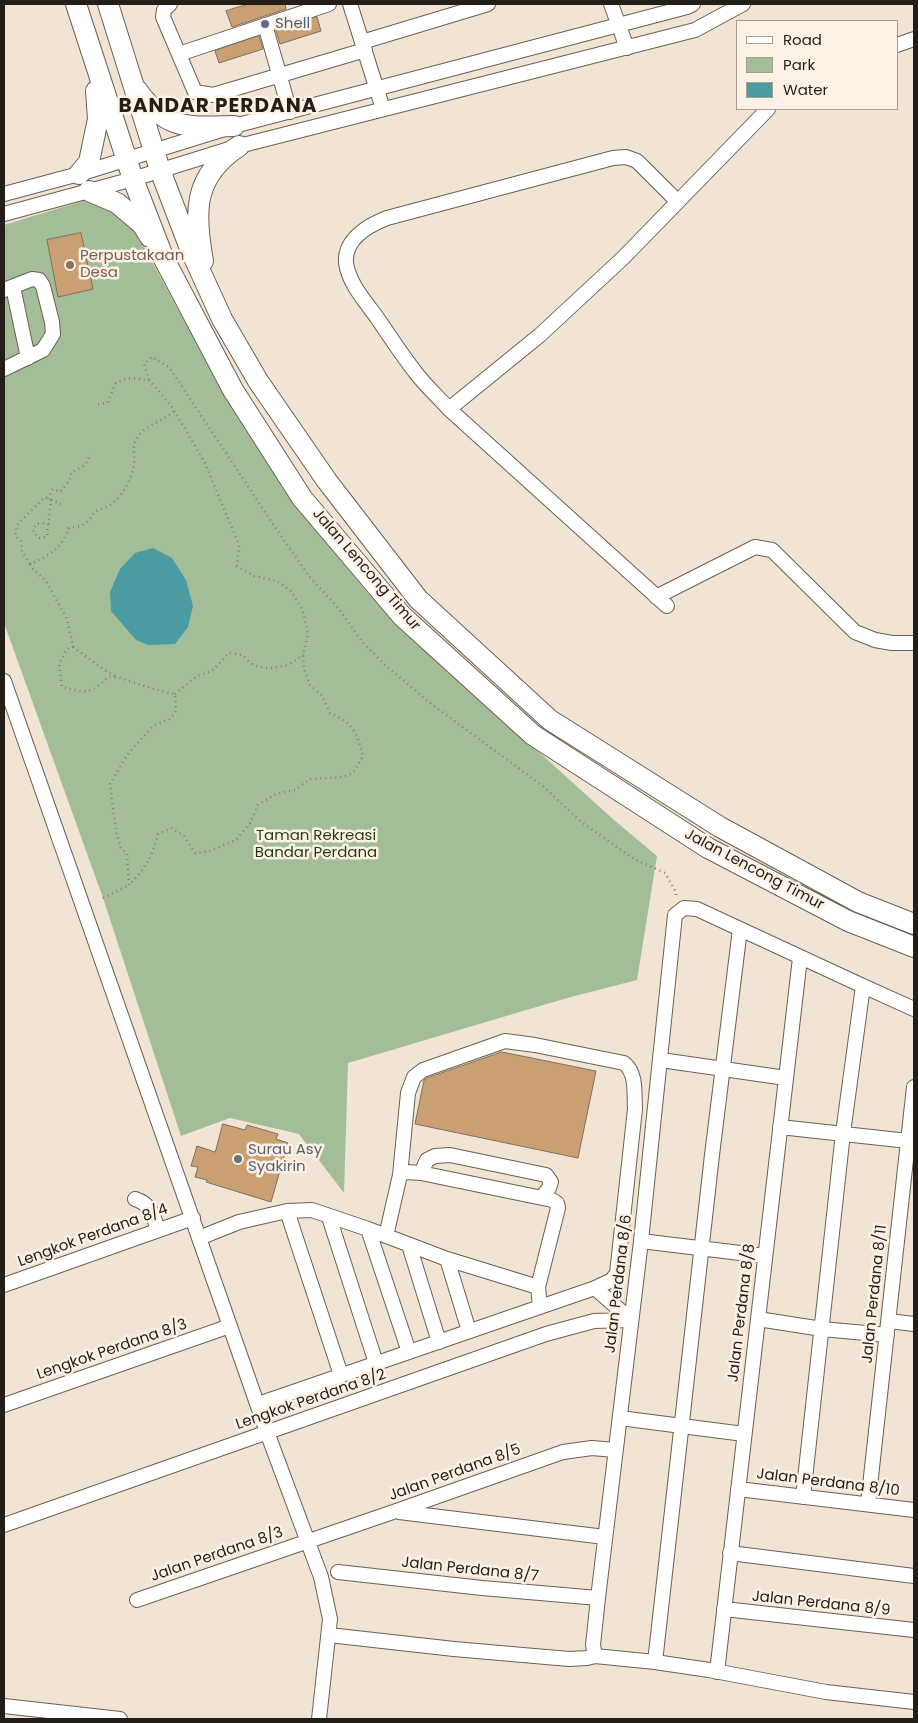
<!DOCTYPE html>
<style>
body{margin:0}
#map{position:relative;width:918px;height:1723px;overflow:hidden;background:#f2e4d4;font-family:Poppins,sans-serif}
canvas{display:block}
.frame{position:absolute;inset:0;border:5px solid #231e18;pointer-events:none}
.legend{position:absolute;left:736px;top:20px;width:162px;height:90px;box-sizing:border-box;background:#fdf1e5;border:1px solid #a69d93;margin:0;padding:6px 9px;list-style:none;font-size:15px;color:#231e18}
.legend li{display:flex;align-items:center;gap:10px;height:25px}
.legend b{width:25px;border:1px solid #a69d93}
</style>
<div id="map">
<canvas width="918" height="1723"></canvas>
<div class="frame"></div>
<ul class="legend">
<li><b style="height:6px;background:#fff"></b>Road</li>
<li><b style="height:14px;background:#a4bd99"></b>Park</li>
<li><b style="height:14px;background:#4a9ba2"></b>Water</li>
</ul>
</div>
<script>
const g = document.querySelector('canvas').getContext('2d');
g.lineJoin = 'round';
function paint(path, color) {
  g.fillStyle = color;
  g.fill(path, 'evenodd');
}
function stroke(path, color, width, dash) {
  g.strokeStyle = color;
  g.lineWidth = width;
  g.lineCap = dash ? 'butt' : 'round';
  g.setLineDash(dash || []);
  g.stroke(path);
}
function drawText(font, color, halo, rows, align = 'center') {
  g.font = font + ' Poppins,sans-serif';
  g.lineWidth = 5;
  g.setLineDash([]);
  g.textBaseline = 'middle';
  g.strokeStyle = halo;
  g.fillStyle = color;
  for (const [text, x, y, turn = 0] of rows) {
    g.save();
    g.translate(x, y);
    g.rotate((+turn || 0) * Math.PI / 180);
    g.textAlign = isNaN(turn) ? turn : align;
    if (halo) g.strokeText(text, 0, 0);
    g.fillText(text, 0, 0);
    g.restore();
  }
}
const green = new Path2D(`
 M 89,199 L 132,225 L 193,337 L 286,491 L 366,591 L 445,667 L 614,820 L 657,856 L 637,980 L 567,998 L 348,1063 L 344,1193 L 299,1134 L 230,1118 L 181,1136 L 103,898 L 4,623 L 4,225 Z`);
const water = new Path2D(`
 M 153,548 L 172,558 L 186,580 L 193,606 L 188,627 L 175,644 L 148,645 L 136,640 L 111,611 L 110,592 L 120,569 L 135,553 Z`);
const building = new Path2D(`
 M 249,4 L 285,4 L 286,9 L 232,27 L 226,11 Z
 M 317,17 L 321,31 L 280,44 L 276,31 Z
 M 259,36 L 263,49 L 219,63 L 215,51 Z
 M 81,233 L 93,289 L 58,297 L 47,240 Z
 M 502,1052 L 596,1071 L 578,1158 L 415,1124 L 424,1080 L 427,1078 Z
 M 223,1124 L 245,1130 L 247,1125 L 278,1134 L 276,1139 L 288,1143 L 271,1202 L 206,1182 L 207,1180 L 195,1177 L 198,1167 L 191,1166 L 197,1146 L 215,1152 Z`);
const path = new Path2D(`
 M 149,380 L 144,364 L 152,357 L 169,367 L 279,533 L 309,576 L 338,608 L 364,644 L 384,664 L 430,703 L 544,787 L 580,821 L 634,859 L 665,873 L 676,892 L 676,896
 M 98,404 L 107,403 L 116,383 L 127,378 L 149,380 L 172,407 L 205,463 L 239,545 L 237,566 L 254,576 L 277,581 L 291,591 L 303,611 L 308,635 L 303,654 L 304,669 L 310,685 L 322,696 L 330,713 C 353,723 357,732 363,756 L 353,773 L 343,777 L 310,779 L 295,790 L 276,794 L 258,805 L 250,823 L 236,840 L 210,851 L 195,853 L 184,836 L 171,828 L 158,834 C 152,856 146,868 129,885 L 127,853 L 121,849 L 116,832 L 110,784 L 127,755 L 153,726 L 170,719 L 176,711 L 175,694 L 154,689 L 117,677 L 108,677 C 90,695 86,693 62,687 L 59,664 L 67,649 L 73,647 L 67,619 L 46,581 L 33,569 L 30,564 C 49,556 62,548 69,528 C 83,526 87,525 94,512 C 100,509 107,508 112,504 C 123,495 132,478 134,464 C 136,451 130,447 139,435 C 148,424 164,421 174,411
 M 48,499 L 53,489 L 60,492 L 70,480 L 71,473 L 85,465 L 91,454
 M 51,500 L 61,504
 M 30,564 L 22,552 L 21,541 L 15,536 L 17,525 L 45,497 L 51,500 L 47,537 L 39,538 L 33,532 L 36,524 L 42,523 L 49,524
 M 73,647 L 106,671 L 115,676
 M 175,694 L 197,676 L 212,671 L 229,653 C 232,654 238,654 241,655 C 246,657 249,663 254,665 C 269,672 292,666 303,654
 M 103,898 L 129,885`);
const minor = new Path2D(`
 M 170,4 L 164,10 L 163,17 L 195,92 L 213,95 L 365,50
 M 350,4 L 383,109
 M 611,4 L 627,48
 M 265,25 L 290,112
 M 362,42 L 488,4
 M 897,45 L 914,39
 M 179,54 L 329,4
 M 4,194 L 79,174 L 234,126 L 687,7 L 693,4
 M 4,214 L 133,179 L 239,146 L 695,30 L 743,4
 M 13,287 L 28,358
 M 4,290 L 32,279 L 39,280 L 43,286 L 52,322 L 53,334 L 43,350 L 4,369
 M 449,409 L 540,335 L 623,258 L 768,109
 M 656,597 L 755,547 L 772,550 L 855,632 L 875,640 L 892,643 L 914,643
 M 667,606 L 449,409 C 438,397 426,386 416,373 C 402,355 390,337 378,319 C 366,302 349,284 346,263 C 344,239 369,225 387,218 L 613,158 L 626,157 L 637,161 L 677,201
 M 4,681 L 267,1432 L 321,1577 L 330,1619 L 319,1719
 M 661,1060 L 786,1078
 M 780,1127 L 908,1141
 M 421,1173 L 427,1160 L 435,1156 L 450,1155 L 546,1175 L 551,1182 L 549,1188 L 542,1197
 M 135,1199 C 151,1204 153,1215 158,1230
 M 287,1211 L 341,1375
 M 329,1217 L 376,1363
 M 368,1229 L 409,1352
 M 386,1236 L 400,1175 L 406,1172 L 421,1173 L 552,1200 L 557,1203 L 558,1208 L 538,1287
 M 199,1238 L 239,1222 L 287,1211 L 312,1210 L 368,1229 L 447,1259 L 538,1287 L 540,1306
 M 641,1241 L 765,1256
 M 409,1245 L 439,1342
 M 447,1259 L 469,1331
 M 4,1285 L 193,1218
 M 595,1288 L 631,1320
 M 758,1319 L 822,1329 L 887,1335
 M 889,1321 L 914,1324
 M 258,1404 L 595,1288 L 612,1280 L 617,1273 L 635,1109 C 634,1094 637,1073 624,1063 L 535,1045 L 505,1041 L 423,1070 L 414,1077 L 408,1093 L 400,1175
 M 4,1405 L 230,1326
 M 620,1418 L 744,1434
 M 738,1489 L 914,1510
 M 803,1497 L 843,1133 L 863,986
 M 868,1504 L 914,1087
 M 399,1512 L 605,1537
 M 4,1525 L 546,1334 L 594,1321 L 631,1320
 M 730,1553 L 914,1576
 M 338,1572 L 482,1588 L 598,1598
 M 137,1600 L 396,1511 L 563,1452 L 592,1448 L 615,1450
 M 724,1609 L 914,1630
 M 329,1635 L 454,1649 L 569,1659 L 587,1658 L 595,1656 L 655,1662 L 709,1670 L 826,1692 L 914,1702
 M 595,1656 L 593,1645 L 598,1598 L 641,1241 L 675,915 L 684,908 L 697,909 L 863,986 L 914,1009
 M 655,1662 L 712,1155 L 740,929
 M 717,1672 L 800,958
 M 4,1706 L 120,1719`);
const highway = new Path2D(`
 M 76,4 L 133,179 L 164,259 L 233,390 L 302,498 L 402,616 L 533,735 L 708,848 L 848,921 L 914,947
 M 108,4 L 160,170 L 191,251 L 222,319 L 258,381 L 327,481 L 418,599 L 550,720 L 720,827 L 858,902 L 914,924
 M 137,90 C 166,131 189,127 234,126
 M 79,174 L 89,162 L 98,119 L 96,91
 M 89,191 L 117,203 L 142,224 L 150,237
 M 203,261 C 194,212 193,176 239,146`);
const markers = [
 [265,24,5,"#5c6f8a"],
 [70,265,5,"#8d6e63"],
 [238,1159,5,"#6b7280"]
];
const serviceNames = [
 ["Shell",275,24]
];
const educationNames = [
 ["Perpustakaan",80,256],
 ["Desa",80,273]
];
const streetNames = [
 ["Jalan Lencong Timur",366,570,49],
 ["Jalan Lencong Timur",754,870,28],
 ["Lengkok Perdana 8/4",93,1236,-20],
 ["Jalan Perdana 8/6",619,1284,-83],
 ["Jalan Perdana 8/11",875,1294,-84],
 ["Jalan Perdana 8/8",742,1313,-83],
 ["Lengkok Perdana 8/3",112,1350,-19],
 ["Lengkok Perdana 8/2",311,1400,-19],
 ["Jalan Perdana 8/5",455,1473,-20],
 ["Jalan Perdana 8/10",828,1483,7],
 ["Jalan Perdana 8/3",217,1555,-19],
 ["Jalan Perdana 8/7",470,1570,6],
 ["Jalan Perdana 8/9",821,1604,6]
];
const parkNames = [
 ["Taman Rekreasi",316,836],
 ["Bandar Perdana",316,853]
];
const worshipNames = [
 ["Surau Asy",248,1150],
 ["Syakirin",248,1167]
];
const districtNames = [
 ["BANDAR PERDANA",218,107]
];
paint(green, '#a4bd99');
paint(water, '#4a9ba2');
paint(building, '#caa072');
stroke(building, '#7d7062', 1);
stroke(minor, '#6d6053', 16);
stroke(highway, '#6d6053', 22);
stroke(path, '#867d72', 2.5, [1, 4]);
stroke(minor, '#fff', 14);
stroke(highway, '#fff', 20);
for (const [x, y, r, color] of markers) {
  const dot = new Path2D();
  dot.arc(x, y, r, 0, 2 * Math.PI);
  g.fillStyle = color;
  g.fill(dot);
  stroke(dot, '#fdf1e5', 2);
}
drawText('15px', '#4e5e75', '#fdf1e5', serviceNames, 'left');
drawText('15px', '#785e54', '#fdf1e5', educationNames, 'left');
drawText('15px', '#231e18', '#fdf1e5', streetNames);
drawText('15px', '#1e3f0b', '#fdf1e5', parkNames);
drawText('15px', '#5b616d', '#fdf1e5', worshipNames, 'left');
g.letterSpacing = '1px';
drawText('bold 20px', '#231e18', '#fdf1e5', districtNames);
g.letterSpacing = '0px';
</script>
